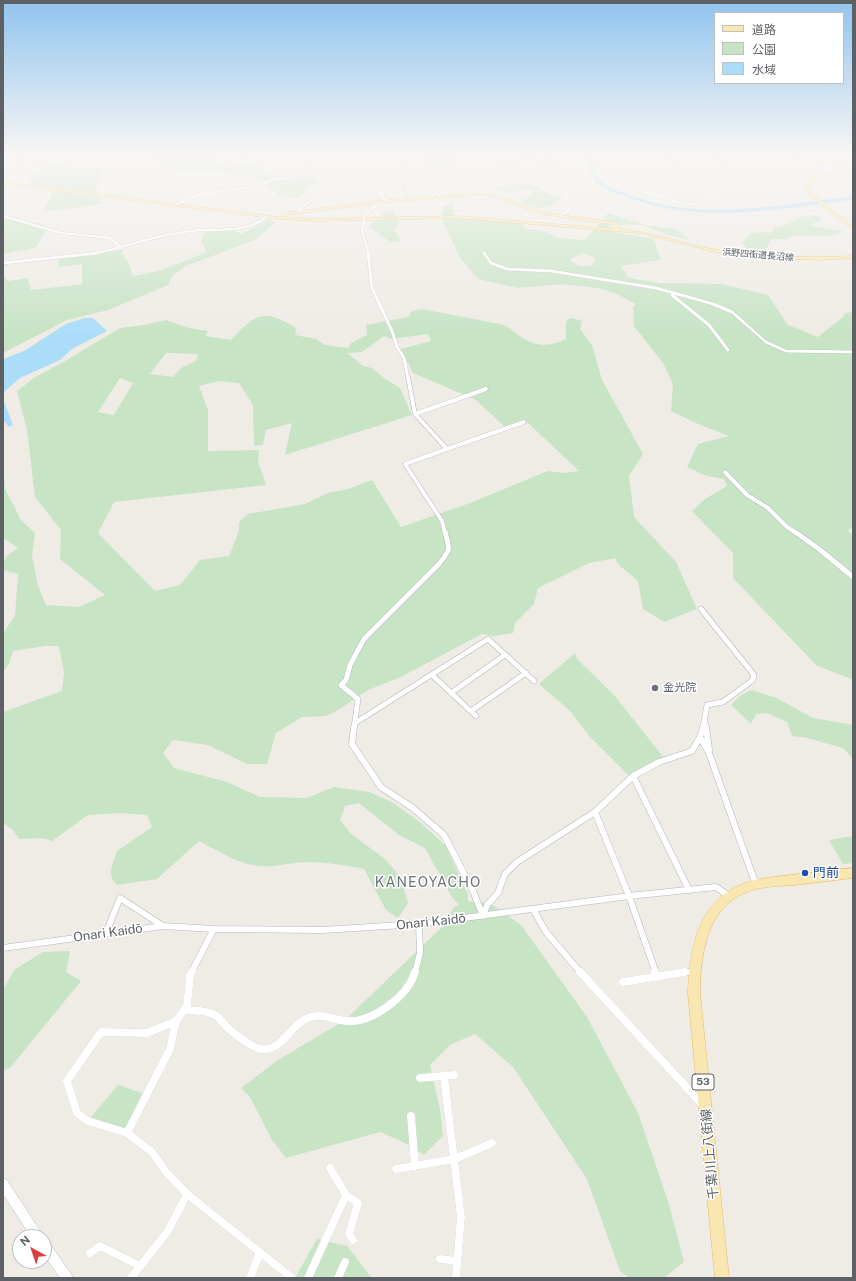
<!DOCTYPE html>
<meta charset="utf-8">
<style>
body{margin:0}
#map{position:relative;width:856px;height:1281px;overflow:hidden;background:#efece6;font-family:"Public Sans","Noto Sans JP",sans-serif}
canvas{display:block}
.frame{position:absolute;inset:0;border:4px solid #5d6165;pointer-events:none}
.legend{position:absolute;left:714px;top:12px;width:130px;height:72px;box-sizing:border-box;background:#fff;border:1px solid #bec0c1;margin:0;padding:5px 7px;list-style:none;font-size:12px;color:#5d6165}
.legend li{display:flex;align-items:center;gap:8px;height:20px}
.legend b{width:20px;border:1px solid #bec0c1}
.north{position:absolute;left:12px;top:1229px;width:40px;height:40px;box-sizing:border-box;background:#fff;border:1px solid #bec0c1;border-radius:50%;rotate:320deg;font-size:11px;font-weight:700;line-height:16px;text-align:center;color:#5d6165}
.north::after{content:'';display:block;margin:auto;width:14px;height:18px;background:#dc3f3f;clip-path:polygon(50% 0,100% 100%,50% 72%,0 100%)}
</style>
<div id="map">
<canvas width="856" height="1281"></canvas>
<div class="frame"></div>
<ul class="legend">
<li><b style="height:5px;background:#f9e7b1"></b>道路</li>
<li><b style="height:11px;background:#c7e4c5"></b>公園</li>
<li><b style="height:11px;background:#acddf8"></b>水域</li>
</ul>
<div class="north">N</div>
</div>
<script>
const g = document.querySelector('canvas').getContext('2d');
g.lineJoin = 'round';
function paint(path, color) {
  g.fillStyle = color;
  g.fill(path, 'evenodd');
}
function stroke(path, color, width, dash) {
  g.strokeStyle = color;
  g.lineWidth = width;
  g.lineCap = dash ? 'butt' : 'round';
  g.setLineDash(dash || []);
  g.stroke(path);
}
function drawText(font, color, halo, rows, align = 'center') {
  g.font = font + ' "Public Sans","Noto Sans JP",sans-serif';
  g.lineWidth = 3;
  g.setLineDash([]);
  g.textBaseline = 'middle';
  g.strokeStyle = halo;
  g.fillStyle = color;
  for (const [text, x, y, turn = 0] of rows) {
    g.save();
    g.translate(x, y);
    g.rotate((+turn || 0) * Math.PI / 180);
    g.textAlign = isNaN(turn) ? turn : align;
    if (halo) g.strokeText(text, 0, 0);
    g.fillText(text, 0, 0);
    g.restore();
  }
}
const green = new Path2D(`
 M 170,155 L 193,159 L 213,157 L 215,161 L 227,168 L 248,163 L 279,178 L 289,179 L 305,176 L 321,181 L 309,187 L 299,197 C 279,198 278,196 265,181 C 243,175 218,170 195,172 C 188,172 180,174 175,168 L 169,168 L 168,163 L 162,160 L 155,160 L 149,156 Z
 M 431,155 L 451,155 L 454,164 L 446,167 L 439,167 Z
 M 53,163 L 71,164 L 67,168 L 103,169 L 96,189 L 103,203 L 78,208 L 44,211 L 54,188 L 28,185 C 35,173 39,168 53,163 Z
 M 520,183 L 536,185 L 548,194 L 562,197 C 548,212 539,209 521,202 L 526,199 L 532,191 L 524,189 L 508,193 L 491,188 Z
 M 453,204 L 454,218 L 522,222 L 524,228 L 546,232 L 559,238 L 585,240 L 608,213 L 649,226 L 675,229 L 691,240 L 671,236 L 642,225 L 610,225 L 614,232 L 654,239 L 661,260 L 621,266 L 629,278 L 659,283 L 722,284 L 768,295 L 788,325 L 818,337 L 843,317 L 845,313 L 853,312 L 853,527 L 848,530 L 853,537 L 853,680 L 816,665 L 733,578 L 733,553 L 692,511 L 705,499 L 727,486 L 724,479 L 707,476 L 687,467 L 698,444 L 729,436 L 696,423 L 671,411 L 673,384 L 663,363 L 634,326 L 633,307 L 636,304 L 617,294 L 598,288 L 562,284 L 518,288 L 478,279 L 460,258 L 443,222 L 443,206 ZM 583,253 L 596,258 L 592,265 C 584,268 575,267 570,259 Z
 M 388,212 L 393,212 L 400,222 L 394,229 L 400,241 L 391,242 L 369,227 L 383,214 Z
 M 810,215 L 822,217 L 820,221 L 808,225 L 845,232 L 829,236 L 793,236 L 786,239 L 771,239 L 767,248 L 749,251 L 742,243 L 751,233 L 772,232 L 774,228 C 788,227 797,216 810,215 Z
 M 3,219 L 25,220 L 49,227 L 35,248 L 3,254 Z
 M 269,219 L 275,223 L 255,240 L 186,266 L 173,275 L 168,285 L 108,310 L 67,320 L 3,353 L 3,271 L 4,276 L 8,281 L 28,278 L 31,290 L 82,284 L 82,264 L 59,267 L 58,259 L 123,250 L 122,253 L 128,262 L 133,276 L 159,271 L 207,252 L 201,240 L 205,232 L 235,230 L 242,234 Z
 M 422,309 L 500,324 C 510,327 512,331 521,337 C 535,347 551,347 566,339 L 566,322 L 568,319 L 572,318 L 582,321 L 580,329 L 592,345 L 602,380 L 643,454 L 629,476 L 634,517 L 676,562 L 697,609 L 664,622 L 643,609 L 638,581 L 619,565 L 615,558 L 589,563 L 538,588 L 534,604 L 515,623 L 513,633 L 493,636 L 482,634 L 399,678 L 368,690 L 338,710 L 326,716 L 302,717 L 276,733 L 267,764 L 247,764 L 208,745 L 173,740 L 163,753 L 174,768 L 227,782 L 260,797 L 307,798 L 334,787 L 369,792 L 392,802 L 421,823 L 446,846 L 468,895 L 468,901 L 490,903 L 521,925 L 587,1017 L 638,1113 L 668,1201 L 684,1262 L 664,1278 L 629,1278 L 620,1271 L 587,1179 L 513,1067 L 475,1034 L 450,1045 L 430,1065 L 440,1109 L 443,1136 L 424,1155 L 403,1142 L 380,1132 L 286,1158 L 272,1140 L 250,1097 L 241,1088 L 278,1060 L 345,1020 L 441,928 L 454,907 L 459,905 L 452,897 L 425,848 L 399,835 L 359,803 L 345,806 L 340,820 L 351,834 L 385,859 L 400,876 L 408,903 L 398,918 L 386,910 L 364,869 C 345,865 326,862 307,862 C 290,862 275,868 258,866 C 237,863 218,851 199,841 L 157,879 L 117,885 C 106,875 113,863 117,851 L 152,827 L 147,815 L 121,813 L 88,815 L 52,841 L 43,838 L 19,839 L 13,830 L 3,823 L 3,712 L 62,691 L 64,673 L 59,646 L 45,646 L 13,651 L 9,664 L 3,672 L 3,634 L 15,615 L 18,574 L 3,570 C 3,556 8,555 18,548 L 3,538 L 3,464 L 5,489 L 21,520 L 35,533 L 32,556 L 38,586 L 46,605 L 79,607 L 105,595 L 60,559 L 61,530 L 35,497 L 27,430 L 17,391 L 34,378 L 65,361 L 120,328 L 144,325 L 166,320 L 189,328 L 208,331 L 205,336 L 231,340 C 256,313 263,308 296,328 L 295,335 L 316,339 L 325,345 L 348,348 L 351,343 L 367,335 L 366,325 L 408,317 L 412,311 ZM 428,334 L 431,341 L 401,349 L 413,373 L 476,400 L 505,427 L 526,421 L 579,471 L 564,473 L 548,471 L 470,503 L 401,527 L 372,480 L 348,489 L 328,493 L 305,504 L 248,514 L 239,522 L 239,531 L 229,556 L 200,560 L 180,585 L 155,591 L 98,533 L 114,502 L 266,485 L 258,461 L 259,450 L 208,451 L 208,410 L 199,386 L 218,381 L 239,383 L 253,405 L 254,446 L 263,445 L 266,430 L 292,423 L 285,455 L 412,415 L 400,388 L 384,378 L 372,368 L 363,366 L 347,353 L 362,352 L 384,336 L 391,339 ZM 166,353 L 198,354 L 196,361 L 181,368 L 173,377 L 150,374 ZM 120,378 L 133,383 L 114,415 L 98,412 Z
 M 575,653 L 577,659 L 614,695 L 665,759 L 629,776 L 590,737 L 570,711 L 539,684 Z
 M 751,690 L 777,698 L 813,718 L 853,725 L 853,759 L 843,748 L 807,738 L 792,736 L 787,722 L 767,713 L 756,714 L 751,724 L 731,705 L 741,695 Z
 M 853,836 L 853,863 L 843,864 L 829,840 Z
 M 70,951 L 66,972 L 81,981 L 10,1068 L 3,1071 L 3,990 L 14,970 L 43,952 Z
 M 118,1085 L 145,1094 L 125,1130 L 91,1117 Z
 M 317,1239 L 347,1246 L 372,1278 L 295,1278 Z`);
const water = new Path2D(`
 M 84,318 L 93,318 L 107,331 L 72,349 L 60,360 L 20,378 L 4,392 L 3,396 L 3,359 L 24,351 L 66,324 Z
 M 3,399 L 13,425 L 9,427 L 3,420 Z`);
const stream = new Path2D(`
 M 400,155 L 404,178 L 401,180 L 408,197`);
const river = new Path2D(`
 M 585,155 L 589,155 C 592,162 594,172 598,178 C 605,187 617,190 627,194 C 699,223 778,205 853,196 L 853,200 C 774,209 698,226 621,195 C 611,192 598,187 593,178 C 589,172 587,162 585,155 Z`);
const streetFar5 = new Path2D(`
 M 25,155 L 11,167 L 12,170 L 32,172
 M 239,155 L 249,160 L 269,166 L 324,170 L 342,175 L 373,178 L 375,180 L 375,188 L 386,201
 M 423,155 L 437,169 L 430,179 L 444,186
 M 435,155 L 438,156 L 438,161 L 446,173 L 462,174
 M 547,155 L 557,161 L 548,173
 M 667,155 L 680,163 L 679,167 L 667,174 L 656,175 L 635,190 C 641,192 647,192 653,194 C 681,202 687,211 715,196 L 711,185 L 713,180 L 727,174 L 743,171
 M 716,155 L 735,171
 M 765,155 L 779,167
 M 781,155 L 804,158 L 823,163
 M 831,162 L 845,171
 M 506,168 L 504,165 L 505,162 L 519,156 L 546,161 L 547,163 L 535,170 L 535,172
 M 676,169 L 709,172 L 732,171
 M 443,170 L 469,167 L 535,170
 M 752,170 L 760,167 L 818,167 L 824,163 L 853,161
 M 740,171 L 785,172
 M 534,173 C 537,177 540,177 545,179 C 560,185 568,194 569,210 L 560,216
 M 534,173 L 548,173
 M 682,177 L 702,176 L 716,178
 M 373,178 L 392,175 L 389,187 L 380,195
 M 548,190 L 561,189
 M 482,194 L 490,183 L 516,169
 M 430,198 L 450,181 L 467,172 L 466,167
 M 175,205 L 201,194 L 244,188 L 251,189 L 274,179 L 290,179 L 295,169
 M 298,212 L 306,204 L 313,200 L 317,189 L 344,175
 M 3,216 L 61,233 L 111,238 L 121,248
 M 92,254 C 118,249 142,240 167,235 C 178,233 190,231 201,230 C 223,229 248,232 266,217
 M 369,254 L 362,231 L 365,215 L 379,202`);
const streetFar4 = new Path2D(`
 M 368,253 L 372,288 L 392,331 L 397,347 L 404,358 L 408,378
 M 484,253 L 491,263 L 507,269 L 551,271 L 656,288 L 713,304 L 732,312 L 766,342 L 786,351 L 853,352
 M 3,263 L 98,253
 M 672,295 L 709,325 L 728,350`);
const streetFar3 = new Path2D(`
 M 408,377 L 415,414 L 447,449 L 405,464 L 442,521 L 445,533
 M 415,414 L 486,389
 M 447,449 L 524,422
 M 725,472 L 747,495 L 768,508 L 786,526 L 796,533`);
const streetFar2 = new Path2D(`
 M 795,532 L 819,549 L 853,577
 M 701,609 L 754,675 L 753,680 L 723,702 L 707,705 L 703,728
 M 432,675 L 476,716
 M 451,693 L 505,655
 M 471,711 L 526,673
 M 705,722 L 706,728
 M 355,723 L 488,639 L 534,681
 M 354,728 L 358,699 L 341,685 L 346,680 L 350,665 L 364,639 L 439,564 C 451,549 450,550 445,532`);
const streetFar1 = new Path2D(`
 M 354,727 L 352,744 L 381,787 L 413,808 L 444,835 L 473,891 L 483,916
 M 703,727 L 700,737 L 709,753 L 756,885
 M 706,727 L 709,750
 M 633,776 L 689,890
 M 595,812 L 629,896 L 656,973
 M 533,909 L 546,932 L 581,973
 M 483,916 L 487,905 L 498,893 L 505,874 L 517,862 L 595,812 L 633,776 L 659,762 L 692,751 L 700,737
 M 106,933 L 120,898 L 163,926
 M 3,948 L 163,926 L 214,929 L 323,930 L 419,924 L 629,896 L 716,887 L 729,896
 M 191,973 L 214,929
 M 415,973 L 420,953 L 419,924
 M 679,973 L 695,971`);
const street = new Path2D(`
 M 580,972 L 702,1104
 M 655,972 L 657,977
 M 623,982 L 685,972
 M 185,1010 C 195,1011 206,1010 215,1015 C 220,1018 222,1022 226,1026 C 233,1033 252,1048 261,1049 C 283,1052 290,1024 308,1018 C 322,1012 333,1020 347,1021 C 372,1023 408,996 415,972
 M 176,1021 L 147,1033 L 101,1032 L 67,1081 L 77,1113 L 88,1121 L 127,1133 L 152,1152 L 166,1172 L 187,1194 L 292,1278
 M 444,1076 L 461,1217 L 456,1278
 M 420,1078 L 454,1075
 M 411,1116 L 415,1166
 M 127,1133 L 170,1049 L 176,1021 L 187,1006 L 190,976 L 192,972
 M 330,1168 L 346,1195 L 358,1203 L 349,1234 L 353,1240
 M 396,1169 L 455,1159 L 492,1143
 M 90,1253 L 100,1246 L 140,1266
 M 440,1259 L 457,1261
 M 131,1278 L 168,1231 L 187,1194
 M 250,1278 L 260,1252
 M 308,1278 L 346,1195
 M 338,1278 L 345,1262`);
const secondary = new Path2D(`
 M 51,155 L 55,155 L 3,195 L 3,192 Z
 M 3,1178 L 7,1180 L 44,1237 L 31,1237 L 3,1194 Z
 M 44,1239 L 48,1241 L 71,1274 L 73,1278 L 60,1278 L 44,1255 Z`);
const primary = new Path2D(`
 M 853,168 L 853,170 C 838,173 818,174 808,186 L 813,194 L 853,227 L 853,230 L 811,196 L 804,186 C 815,172 837,171 853,168 Z
 M 3,182 L 279,217 L 280,215 L 284,213 L 386,200 L 485,193 L 510,200 L 542,212 L 617,223 L 619,224 L 619,229 C 651,232 681,243 712,249 C 758,258 806,258 853,256 L 853,258 L 820,260 L 745,257 L 711,251 L 639,233 L 457,218 L 318,221 L 279,219 L 3,184 ZM 485,195 L 508,202 L 541,214 L 615,225 L 615,229 L 457,216 L 318,219 L 282,217 L 285,215 L 386,202 Z
 M 853,868 L 853,878 C 834,880 814,883 795,885 C 779,886 762,886 747,892 C 706,907 700,957 700,994 L 729,1278 L 715,1278 L 688,994 C 690,938 702,888 765,878 Z`);
const markers = [
 [655,688,4,"#6b7280"],
 [805,873,4,"#1a4fb4"]
];
const farStreetnames = [
 ["浜野四街道長沼線",758,255,5]
];
const shields = [
 [703,1082,22]
];
const shieldNames = [
 ["53",703,1082]
];
const worshipNames = [
 ["金光院",663,688]
];
const nearTransitnames = [
 ["門前",813,873]
];
const nearStreetnames = [
 ["Onari Kaidō",431,922,-6],
 ["Onari Kaidō",108,933,-8],
 ["千葉川上八街線",710,1154,-95]
];
const nearNeighbourhoodnames = [
 ["KANEOYACHO",428,883]
];
paint(green, '#c7e4c5');
paint(water, '#acddf8');
stroke(stream, '#acddf8', 1);
paint(river, '#acddf8');
stroke(streetFar5, '#b3b6b9', 3);
stroke(streetFar4, '#b3b6b9', 3.5);
stroke(streetFar3, '#b3b6b9', 5);
stroke(streetFar2, '#b3b6b9', 6);
stroke(streetFar1, '#b3b6b9', 7);
stroke(street, '#b3b6b9', 8);
stroke(secondary, '#b4b8bc', 1);
stroke(primary, '#e6b967', 1);
stroke(streetFar5, '#fff', 2.5);
stroke(streetFar4, '#fff', 3);
stroke(streetFar3, '#fff', 4);
stroke(streetFar2, '#fff', 5);
stroke(streetFar1, '#fff', 6);
stroke(street, '#fff', 8);
paint(secondary, '#fff');
paint(primary, '#f9e7b1');
const sky = g.createLinearGradient(0, 0, 0, 334);
sky.addColorStop(0, '#90c4ee');
sky.addColorStop(0.46, '#f8f6f4');
sky.addColorStop(1, '#f8f6f400');
g.fillStyle = sky;
g.fillRect(0, 0, 856, 334);
for (const [x, y, r, color] of markers) {
  const dot = new Path2D();
  dot.arc(x, y, r, 0, 2 * Math.PI);
  g.fillStyle = color;
  g.fill(dot);
  stroke(dot, '#fff', 1.5);
}
drawText('9px', '#5d6165', '#fff', farStreetnames);
for (const [x, y, w] of shields) {
  const box = new Path2D();
  box.roundRect(x - w / 2, y - 8, w, 16, 3);
  g.fillStyle = '#fff';
  g.fill(box);
  stroke(box, '#5d6165', 1);
}
drawText('bold 10px', '#5d6165', null, shieldNames);
drawText('11px', '#5b616d', '#fff', worshipNames, 'left');
drawText('13px', '#164399', '#fff', nearTransitnames, 'left');
drawText('13px', '#5d6165', '#fff', nearStreetnames);
g.letterSpacing = '1px';
drawText('14px', '#6f7377', '#fff', nearNeighbourhoodnames);
g.letterSpacing = '0px';
</script>
